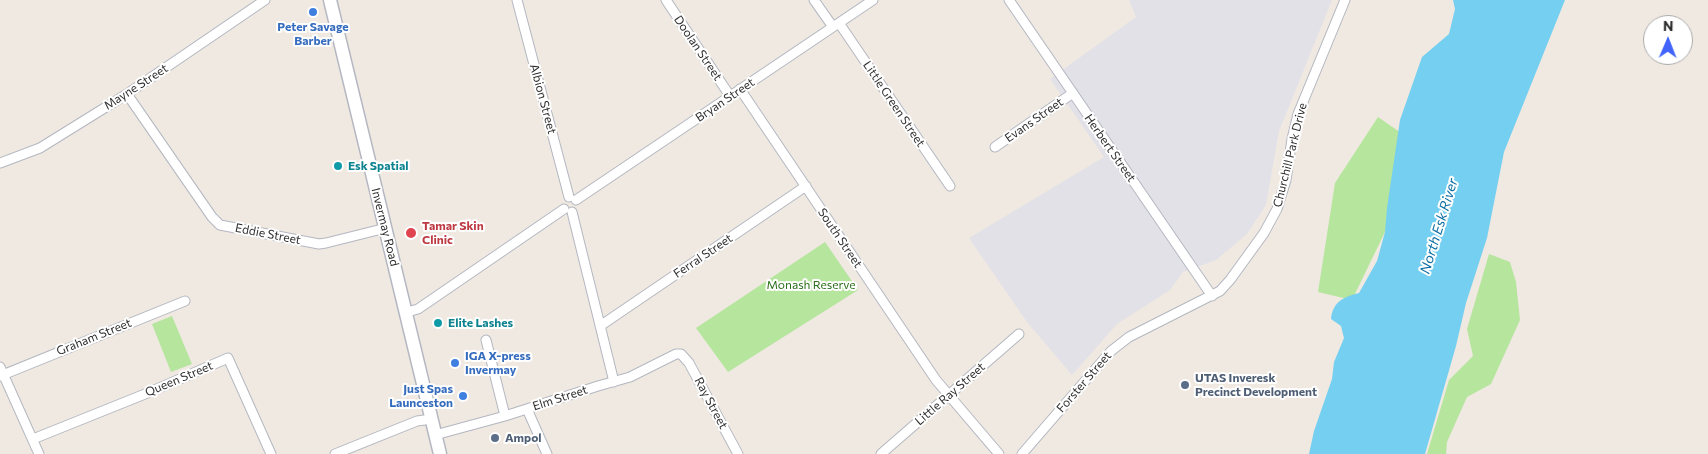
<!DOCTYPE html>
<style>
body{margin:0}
#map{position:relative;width:1708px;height:454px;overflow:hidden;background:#efe9e1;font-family:Commissioner,sans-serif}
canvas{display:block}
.north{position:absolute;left:1643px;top:15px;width:50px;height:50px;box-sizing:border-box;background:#fff;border:1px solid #ababab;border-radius:50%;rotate:1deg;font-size:14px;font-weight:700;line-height:20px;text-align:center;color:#2e2e2e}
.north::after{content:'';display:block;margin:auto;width:18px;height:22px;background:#4264fb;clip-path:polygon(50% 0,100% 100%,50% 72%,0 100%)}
</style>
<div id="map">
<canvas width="1708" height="454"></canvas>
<div class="north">N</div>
</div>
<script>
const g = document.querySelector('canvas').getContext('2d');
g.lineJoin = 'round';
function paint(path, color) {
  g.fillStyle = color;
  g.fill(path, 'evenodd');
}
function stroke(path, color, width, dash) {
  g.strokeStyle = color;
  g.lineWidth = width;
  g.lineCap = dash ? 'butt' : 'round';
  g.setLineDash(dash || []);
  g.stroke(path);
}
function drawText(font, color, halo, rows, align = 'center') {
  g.font = font + ' Commissioner,sans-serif';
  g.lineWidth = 4;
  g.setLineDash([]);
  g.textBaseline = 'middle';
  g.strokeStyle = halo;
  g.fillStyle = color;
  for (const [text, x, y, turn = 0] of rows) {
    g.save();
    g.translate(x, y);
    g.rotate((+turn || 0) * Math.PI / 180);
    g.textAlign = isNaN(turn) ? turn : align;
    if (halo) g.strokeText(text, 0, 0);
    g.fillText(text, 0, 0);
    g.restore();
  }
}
const industrial = new Path2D(`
 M 1129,0 L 1332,0 L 1279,131 L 1266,205 L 1247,234 L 1216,260 L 1183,272 L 1170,290 L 1117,324 L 1072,375 L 1027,322 L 969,238 L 1104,157 L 1050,79 L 1136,17 Z`);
const green = new Path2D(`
 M 1378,117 L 1404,135 L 1385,232 L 1352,300 L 1318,292 L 1335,183 Z
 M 825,242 L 858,290 L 728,372 L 696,328 Z
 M 1489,254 L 1510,262 L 1516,282 L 1520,320 L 1491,384 L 1467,397 L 1447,442 L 1446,454 L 1427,454 L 1449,380 L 1473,356 L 1467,329 Z
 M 172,316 L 192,364 L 171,372 L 152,324 Z`);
const water = new Path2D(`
 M 1453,0 L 1565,0 L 1504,152 L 1487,238 L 1466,303 L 1456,346 L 1425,454 L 1309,454 L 1314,431 L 1332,379 L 1334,362 L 1344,338 L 1341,326 L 1331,319 C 1333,301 1344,297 1359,293 L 1377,261 L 1385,232 L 1387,208 L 1400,120 L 1422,57 L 1449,34 L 1455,9 Z`);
const street = new Path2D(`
 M 517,0 L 569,197
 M 666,0 L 730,96
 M 814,0 L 833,27
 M 1009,0 L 1212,296
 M 839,23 L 950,186
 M 740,89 L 936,380 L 999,454
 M 127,94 L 212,217 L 220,225 L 319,244 L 326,243 L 386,228
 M 995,147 L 1073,93
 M 0,163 L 40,148 L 127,94 L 265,0
 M 576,200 L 873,0
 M 572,212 L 614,382
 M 407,312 L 418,309 L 564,209
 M 600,326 L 806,186
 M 486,340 L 505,416
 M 0,367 L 39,454
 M 0,376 L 185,301
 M 527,409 L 547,454
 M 435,435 L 505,416 L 598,386 L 630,377 L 676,354 L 681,354 L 689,363 L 738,454
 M 33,439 L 150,392 L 228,358 L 271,454
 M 335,454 L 417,421 L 432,419
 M 881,454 L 1019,334
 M 1022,454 L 1111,351 L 1129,337 L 1220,291 L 1230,280 L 1264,233 L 1277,209 L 1286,180 L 1292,139 L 1298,114 L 1345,0`);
const secondary = new Path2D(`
 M 330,0 L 440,454`);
const markers = [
 [313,12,5,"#3f7fe0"],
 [338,166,5,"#0f9aa8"],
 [411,233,6,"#e0444e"],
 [438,323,5,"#0f9aa8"],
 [455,363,5,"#3f7fe0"],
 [1185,385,5,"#5c6f8a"],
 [463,396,5,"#3f7fe0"],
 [495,438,5,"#5c6f8a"]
];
const shopNames = [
 ["Peter Savage",313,27],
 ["Barber",313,41],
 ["IGA X-press",465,356,"left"],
 ["Invermay",465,370,"left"],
 ["Just Spas",453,389,"right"],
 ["Launceston",453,403,"right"]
];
const streetNames = [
 ["Doolan Street",698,48,56],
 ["Mayne Street",136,87,-33],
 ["Albion Street",543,99,75],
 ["Bryan Street",725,100,-34],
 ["Little Green Street",894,104,56],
 ["Evans Street",1034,120,-35],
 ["Herbert Street",1110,148,55],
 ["Churchill Park Drive",1290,155,-76],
 ["Invermay Road",385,227,76],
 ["Eddie Street",268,234,11],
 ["South Street",840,238,56],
 ["Ferral Street",703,256,-34],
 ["Graham Street",94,337,-22],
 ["Queen Street",179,379,-23],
 ["Forster Street",1084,382,-49],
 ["Little Ray Street",950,394,-41],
 ["Elm Street",560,398,-18],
 ["Ray Street",711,403,62]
];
const cultureNames = [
 ["Esk Spatial",348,166],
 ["Elite Lashes",448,323]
];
const healthNames = [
 ["Tamar Skin",422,226],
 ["Clinic",422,240]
];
const parkNames = [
 ["Monash Reserve",811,285]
];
const serviceNames = [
 ["UTAS Inveresk",1195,378],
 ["Precinct Development",1195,392],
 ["Ampol",505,438]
];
const waterNames = [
 ["North Esk River",1439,226,-73]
];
paint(industrial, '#e3e1e8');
paint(green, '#b6e59e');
paint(water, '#75cff0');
stroke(street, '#b4b7c1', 11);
stroke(secondary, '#b4b7c1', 15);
stroke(street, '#fff', 9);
stroke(secondary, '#fff', 12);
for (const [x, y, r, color] of markers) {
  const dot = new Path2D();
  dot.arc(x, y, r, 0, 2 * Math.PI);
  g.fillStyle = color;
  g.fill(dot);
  stroke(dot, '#fff', 2);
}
drawText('bold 12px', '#366cbe', '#fff', shopNames);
drawText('12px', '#2e2e2e', '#fff', streetNames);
drawText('bold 12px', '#0d838f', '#fff', cultureNames, 'left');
drawText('bold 12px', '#be3a42', '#fff', healthNames, 'left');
drawText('12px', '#2c6e1b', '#fff', parkNames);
drawText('bold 12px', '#4e5e75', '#fff', serviceNames, 'left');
drawText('italic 14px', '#0d6fa3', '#fff', waterNames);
</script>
